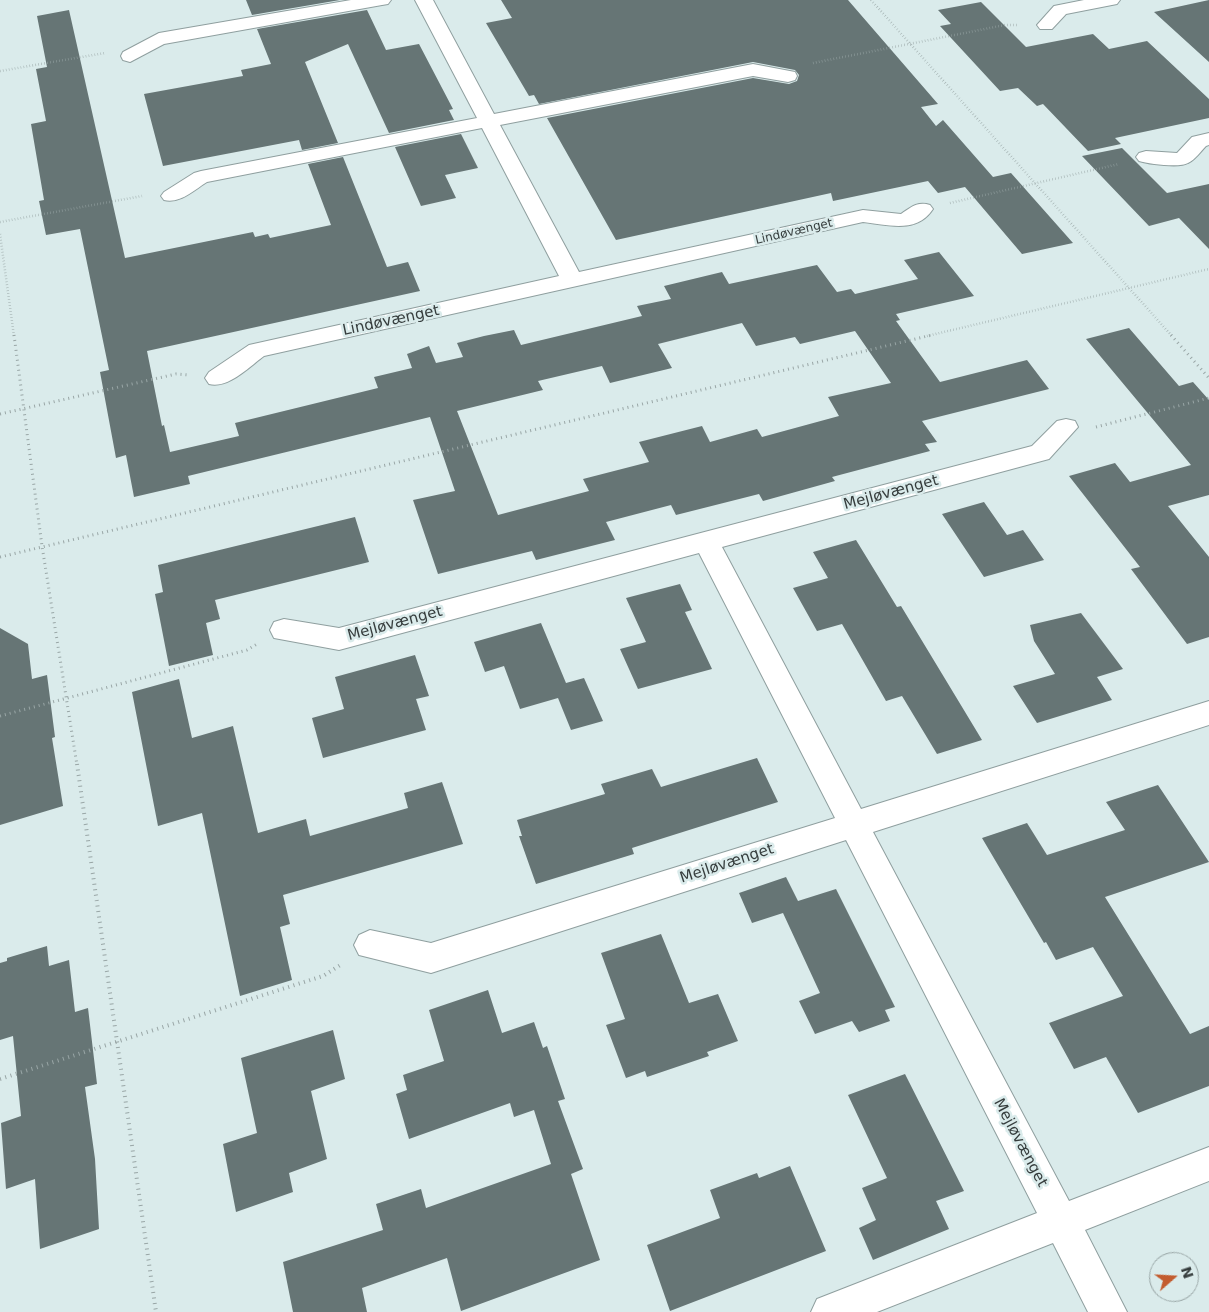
<!DOCTYPE html>
<meta charset="utf-8">
<style>
body{margin:0}
#map{position:relative;width:1209px;height:1312px;overflow:hidden;background:#daebeb;font-family:"DejaVu Sans",sans-serif}
canvas{display:block}
.north{position:absolute;left:1149px;top:1252px;width:50px;height:50px;box-sizing:border-box;background:#daebeb;border:1px solid #98a5a5;border-radius:50%;rotate:71deg;font-size:14px;font-weight:700;line-height:20px;text-align:center;color:#363d3d}
.north::after{content:'';display:block;margin:auto;width:18px;height:22px;background:#c35c2f;clip-path:polygon(50% 0,100% 100%,50% 72%,0 100%)}
</style>
<div id="map">
<canvas width="1209" height="1312"></canvas>
<div class="north">N</div>
</div>
<script>
const g = document.querySelector('canvas').getContext('2d');
g.lineJoin = 'round';
function paint(path, color) {
  g.fillStyle = color;
  g.fill(path, 'evenodd');
}
function stroke(path, color, width, dash) {
  g.strokeStyle = color;
  g.lineWidth = width;
  g.lineCap = dash ? 'butt' : 'round';
  g.setLineDash(dash || []);
  g.stroke(path);
}
function drawText(font, color, halo, rows, align = 'center') {
  g.font = font + ' "DejaVu Sans",sans-serif';
  g.lineWidth = 5;
  g.setLineDash([]);
  g.textBaseline = 'middle';
  g.strokeStyle = halo;
  g.fillStyle = color;
  for (const [text, x, y, turn = 0] of rows) {
    g.save();
    g.translate(x, y);
    g.rotate((+turn || 0) * Math.PI / 180);
    g.textAlign = isNaN(turn) ? turn : align;
    if (halo) g.strokeText(text, 0, 0);
    g.fillText(text, 0, 0);
    g.restore();
  }
}
const building = new Path2D(`
 M 246,0 L 340,0 L 252,15 Z
 M 501,0 L 848,0 L 938,104 L 921,107 L 936,126 L 943,120 L 993,177 L 1011,173 L 1073,243 L 1022,254 L 965,187 L 938,193 L 928,181 L 833,201 L 831,193 L 616,240 L 547,118 L 753,78 L 789,84 L 797,81 L 799,75 L 795,70 L 753,62 L 539,104 L 534,95 L 529,96 L 486,23 L 512,18 Z
 M 1209,0 L 1209,62 L 1154,12 Z
 M 981,2 L 1026,47 L 1093,34 L 1109,49 L 1147,41 L 1209,99 L 1209,118 L 1115,138 L 1121,144 L 1088,151 L 1043,104 L 1037,106 L 1018,88 L 1000,91 L 940,26 L 951,24 L 938,10 Z
 M 69,10 L 125,258 L 253,232 L 255,237 L 268,234 L 270,238 L 331,225 L 308,164 L 343,157 L 387,267 L 408,262 L 420,291 L 147,351 L 162,426 L 164,425 L 170,452 L 239,436 L 235,423 L 378,388 L 374,377 L 412,368 L 407,354 L 429,346 L 436,363 L 463,357 L 457,343 L 484,336 L 514,330 L 521,345 L 642,316 L 637,306 L 671,299 L 664,286 L 722,272 L 729,284 L 817,265 L 837,292 L 851,289 L 855,294 L 918,279 L 904,260 L 939,252 L 974,296 L 896,314 L 900,320 L 896,321 L 940,382 L 1027,360 L 1049,389 L 922,421 L 937,442 L 925,444 L 930,451 L 832,477 L 835,481 L 763,501 L 759,494 L 676,515 L 671,505 L 606,522 L 615,540 L 536,560 L 532,551 L 438,574 L 413,500 L 455,491 L 430,417 L 188,476 L 190,484 L 134,497 L 126,455 L 116,458 L 100,372 L 109,370 L 80,229 L 46,235 L 39,201 L 44,200 L 31,124 L 46,121 L 36,69 L 47,67 L 37,16 ZM 742,323 L 756,346 L 795,337 L 800,344 L 855,331 L 891,383 L 828,397 L 839,416 L 762,437 L 757,429 L 710,442 L 702,426 L 639,442 L 649,462 L 583,479 L 589,491 L 498,515 L 457,411 L 543,390 L 538,381 L 602,366 L 610,383 L 672,368 L 658,344 Z
 M 367,10 L 386,50 L 419,44 L 453,109 L 449,110 L 454,120 L 389,133 L 348,44 L 305,62 L 338,143 L 302,150 L 299,140 L 163,166 L 144,94 L 243,76 L 241,70 L 271,64 L 257,29 Z
 M 461,134 L 478,168 L 445,175 L 456,198 L 421,206 L 395,147 Z
 M 1122,148 L 1167,193 L 1209,184 L 1209,249 L 1179,218 L 1149,226 L 1082,156 Z
 M 1129,328 L 1179,386 L 1193,382 L 1209,400 L 1209,495 L 1168,506 L 1209,557 L 1209,637 L 1187,644 L 1131,569 L 1140,567 L 1069,476 L 1115,463 L 1130,482 L 1191,465 L 1086,339 Z
 M 984,502 L 1007,535 L 1023,530 L 1044,560 L 984,577 L 942,514 Z
 M 355,517 L 369,562 L 215,600 L 220,619 L 206,623 L 213,655 L 169,666 L 155,594 L 163,592 L 158,565 Z
 M 856,540 L 897,607 L 901,606 L 982,740 L 937,754 L 902,696 L 886,701 L 842,624 L 817,631 L 793,588 L 828,578 L 813,552 Z
 M 680,584 L 692,610 L 685,612 L 712,669 L 638,689 L 620,649 L 646,642 L 626,598 Z
 M 1081,613 L 1123,669 L 1097,677 L 1112,700 L 1037,723 L 1013,686 L 1055,674 L 1034,641 L 1030,625 Z
 M 541,623 L 566,683 L 584,678 L 603,721 L 571,730 L 558,698 L 520,709 L 504,666 L 485,672 L 474,642 Z
 M 0,628 L 28,644 L 32,679 L 47,675 L 55,737 L 52,738 L 63,806 L 0,825 Z
 M 415,655 L 429,696 L 416,699 L 426,730 L 323,758 L 312,718 L 344,709 L 335,677 Z
 M 179,679 L 192,738 L 233,726 L 258,833 L 306,819 L 310,836 L 408,808 L 404,793 L 442,782 L 463,844 L 283,895 L 290,924 L 280,927 L 292,980 L 240,996 L 202,813 L 158,826 L 132,692 Z
 M 757,758 L 778,802 L 632,848 L 634,854 L 536,884 L 519,836 L 522,836 L 517,820 L 605,794 L 601,784 L 652,769 L 661,787 Z
 M 1158,785 L 1209,862 L 1105,897 L 1190,1034 L 1209,1026 L 1209,1086 L 1138,1113 L 1106,1057 L 1074,1069 L 1049,1023 L 1123,996 L 1093,947 L 1056,960 L 1046,942 L 1044,943 L 982,838 L 1027,823 L 1047,855 L 1125,830 L 1106,802 Z
 M 786,877 L 798,901 L 836,889 L 895,1007 L 885,1010 L 890,1021 L 859,1032 L 852,1021 L 815,1034 L 799,1001 L 820,993 L 783,913 L 752,923 L 739,893 Z
 M 661,934 L 689,1003 L 718,994 L 738,1041 L 707,1052 L 709,1056 L 647,1077 L 645,1071 L 626,1078 L 606,1025 L 625,1019 L 601,953 Z
 M 47,946 L 49,966 L 69,960 L 75,1012 L 88,1008 L 97,1084 L 85,1087 L 95,1159 L 99,1229 L 40,1249 L 35,1179 L 6,1189 L 1,1123 L 21,1116 L 13,1036 L 0,1040 L 0,963 L 7,961 L 7,958 Z
 M 488,990 L 502,1033 L 534,1022 L 543,1048 L 547,1046 L 565,1099 L 558,1101 L 583,1169 L 571,1174 L 600,1260 L 461,1311 L 447,1258 L 362,1288 L 367,1312 L 293,1312 L 283,1262 L 383,1230 L 376,1204 L 421,1189 L 426,1208 L 551,1164 L 534,1110 L 514,1117 L 510,1103 L 409,1139 L 396,1094 L 407,1090 L 403,1075 L 444,1061 L 429,1010 Z
 M 333,1030 L 345,1079 L 311,1091 L 327,1159 L 289,1173 L 293,1192 L 236,1212 L 223,1144 L 257,1133 L 241,1058 Z
 M 905,1074 L 964,1191 L 936,1201 L 949,1229 L 873,1260 L 859,1228 L 876,1220 L 862,1188 L 887,1178 L 848,1095 Z
 M 790,1166 L 826,1251 L 670,1311 L 647,1245 L 720,1218 L 710,1190 L 757,1173 L 759,1178 Z`);
const pathFar2 = new Path2D(`
 M 871,0 L 1172,336
 M 813,63 L 1005,25 L 1018,25
 M 0,71 L 105,53
 M 950,203 L 1119,164
 M 0,222 L 142,196
 M 0,234 L 14,336
 M 927,336 L 1209,269`);
const pathFar1 = new Path2D(`
 M 14,335 L 42,546 L 77,765
 M 1171,335 L 1209,378
 M 0,414 L 176,374 L 189,375
 M 1096,427 L 1209,398
 M 0,557 L 932,335
 M 0,716 L 247,650 L 257,644`);
const path = new Path2D(`
 M 77,764 L 156,1312
 M 0,1079 L 323,976 L 342,964`);
const minor = new Path2D(`
 M 351,0 L 391,0 L 388,4 L 382,5 L 164,44 L 130,62 L 123,60 L 121,56 L 123,52 L 159,33 Z
 M 415,0 L 433,0 L 494,114 L 753,64 L 795,72 L 797,76 L 795,80 L 788,82 L 753,76 L 500,125 L 579,272 L 863,210 L 901,214 C 911,207 918,201 930,205 L 933,209 C 917,234 888,225 863,222 L 264,356 C 249,367 228,389 209,384 L 205,378 L 209,372 L 249,345 L 559,276 L 482,128 L 207,182 C 194,190 180,204 164,200 L 161,196 L 164,192 L 194,173 L 201,171 L 477,118 Z
 M 1084,0 L 1120,0 L 1117,4 L 1066,14 L 1052,29 L 1040,29 L 1037,25 L 1054,6 Z
 M 1209,133 L 1209,145 L 1206,146 C 1201,151 1195,160 1188,163 C 1180,168 1149,164 1139,161 L 1136,157 L 1139,153 L 1146,151 L 1177,153 L 1192,137 Z
 M 1066,419 L 1075,421 L 1078,427 L 1049,459 L 722,547 L 861,809 L 1209,701 L 1209,725 L 873,832 L 1069,1201 L 1209,1147 L 1209,1181 L 1085,1230 L 1127,1312 L 1088,1312 L 1053,1243 L 877,1312 L 811,1312 L 817,1299 L 1037,1213 L 846,840 L 431,973 L 359,955 L 354,945 L 359,935 L 370,930 L 431,943 L 835,818 L 699,553 L 339,650 L 274,638 L 270,630 L 274,622 L 284,619 L 339,628 L 1032,446 L 1057,421 Z`);
const farStreetnames = [
 ["Lindøvænget",794,232,-13]
];
const streetNames = [
 ["Lindøvænget",391,321,-12],
 ["Mejløvænget",891,493,-15],
 ["Mejløvænget",395,624,-15],
 ["Mejløvænget",727,864,-18],
 ["Mejløvænget",1020,1143,62]
];
paint(building, '#667575');
stroke(minor, '#8f9f9f', 2);
stroke(pathFar2, '#99a6a6', 2.5, [0.5, 2.5]);
stroke(pathFar1, '#99a6a6', 3, [1, 4]);
stroke(path, '#99a6a6', 4, [1, 4.5]);
paint(minor, '#fff');
drawText('12px', '#363d3d', '#daebeb', farStreetnames);
drawText('15px', '#363d3d', '#daebeb', streetNames);
</script>
